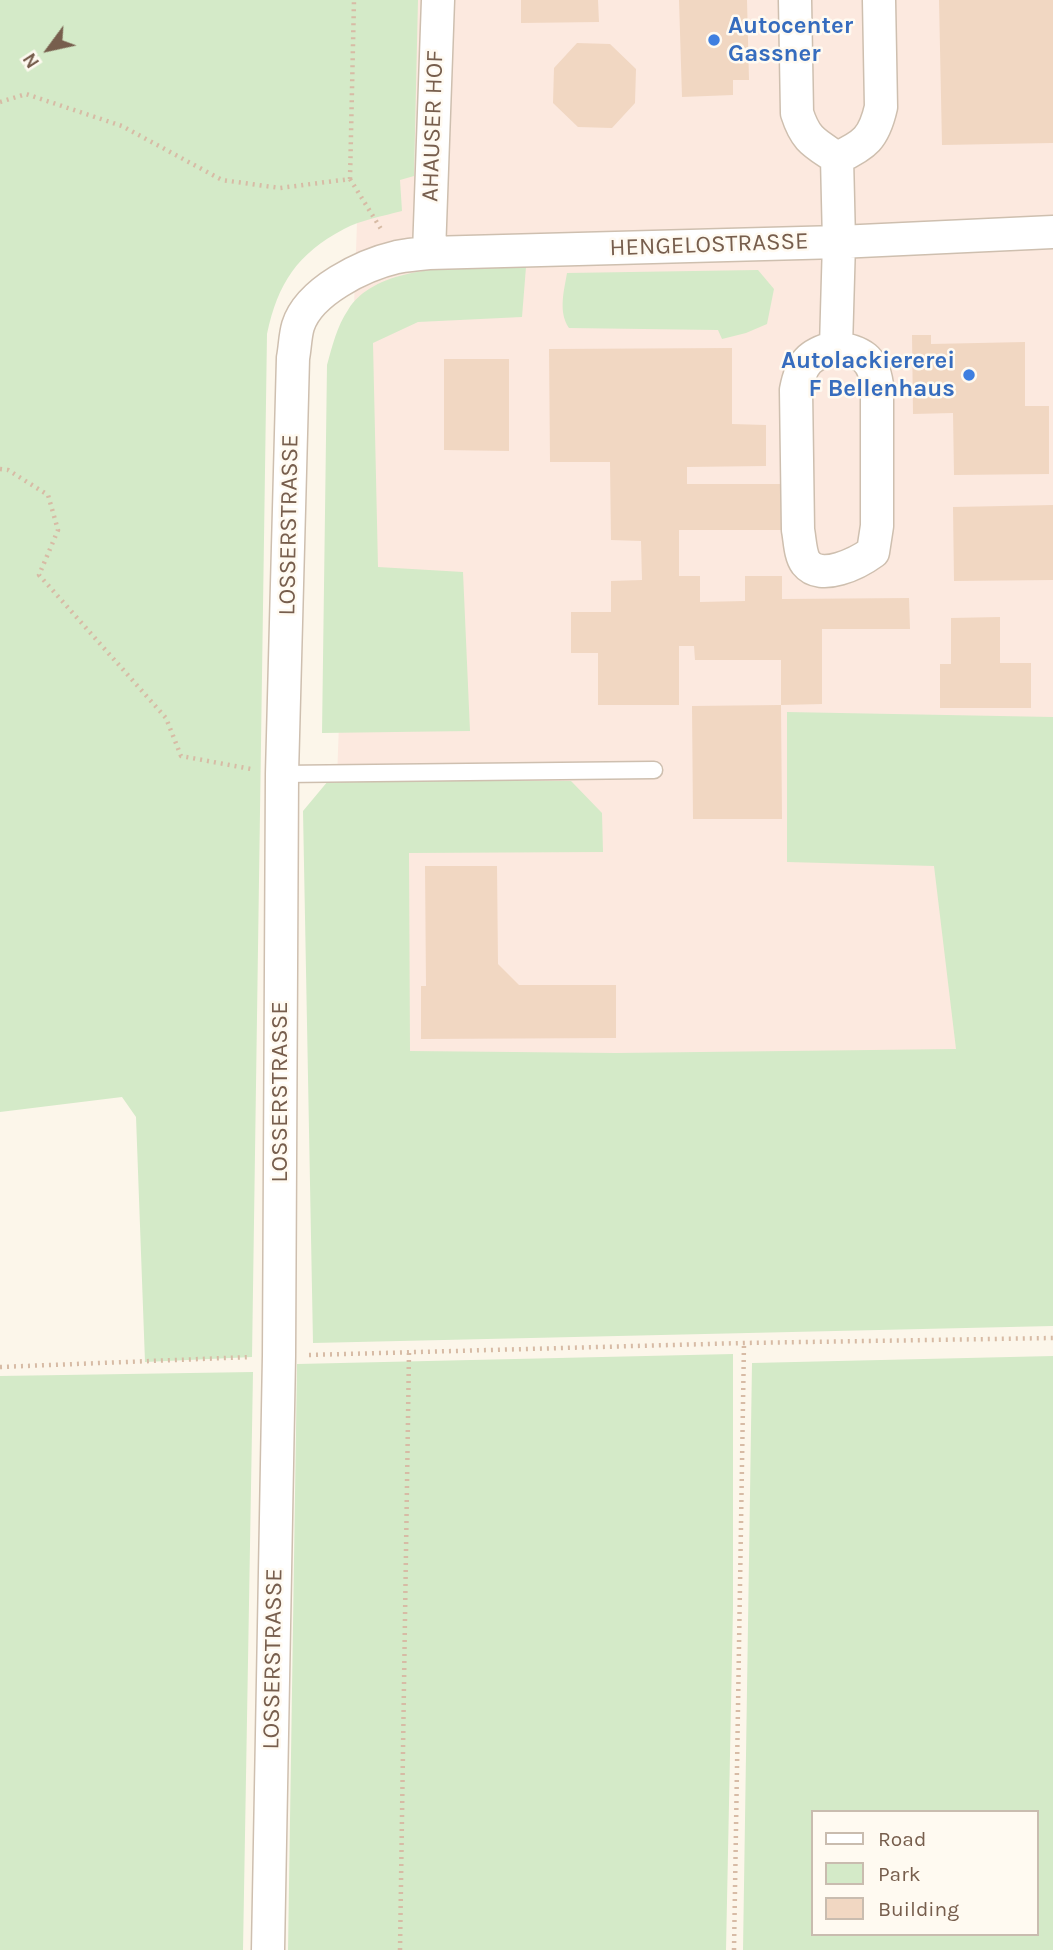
<!DOCTYPE html>
<style>
body{margin:0}
#map{position:relative;width:1053px;height:1950px;overflow:hidden;background:#fcf6ea;font-family:Karla,sans-serif}
canvas{display:block}
.legend{position:absolute;left:811px;top:1810px;width:228px;height:126px;box-sizing:border-box;background:#fffaf1;border:2px solid #c9bcaf;margin:0;padding:9px 12px;list-style:none;font-size:21px;color:#775e4d}
.legend li{display:flex;align-items:center;gap:14px;height:35px}
.legend b{width:35px;border:2px solid #c9bcaf}
.north{position:absolute;left:14px;top:14px;width:70px;height:70px;-webkit-text-stroke:5px #fffaf1;paint-order:stroke;rotate:237deg;font-size:19px;font-weight:700;line-height:28px;text-align:center;color:#775e4d}
.north::after{content:'';display:block;margin:auto;width:24px;height:32px;background:#775e4d;clip-path:polygon(50% 0,100% 100%,50% 72%,0 100%)}
</style>
<div id="map">
<canvas width="1053" height="1950"></canvas>
<ul class="legend">
<li><b style="height:9px;background:#fff"></b>Road</li>
<li><b style="height:19px;background:#d4eac8"></b>Park</li>
<li><b style="height:19px;background:#f1d7c2"></b>Building</li>
</ul>
<div class="north">N</div>
</div>
<script>
const g = document.querySelector('canvas').getContext('2d');
g.lineJoin = 'round';
function paint(path, color) {
  g.fillStyle = color;
  g.fill(path, 'evenodd');
}
function stroke(path, color, width, dash) {
  g.strokeStyle = color;
  g.lineWidth = width;
  g.lineCap = dash ? 'butt' : 'round';
  g.setLineDash(dash || []);
  g.stroke(path);
}
function drawText(font, color, halo, rows, align = 'center') {
  g.font = font + ' Karla,sans-serif';
  g.lineWidth = 5;
  g.setLineDash([]);
  g.textBaseline = 'middle';
  g.strokeStyle = halo;
  g.fillStyle = color;
  for (const [text, x, y, turn = 0] of rows) {
    g.save();
    g.translate(x, y);
    g.rotate((+turn || 0) * Math.PI / 180);
    g.textAlign = isNaN(turn) ? turn : align;
    if (halo) g.strokeText(text, 0, 0);
    g.fillText(text, 0, 0);
    g.restore();
  }
}
const commercial = new Path2D(`
 M 365,0 L 1053,0 L 1053,1311 L 317,1335 Z`);
const green = new Path2D(`
 M 0,0 L 418,0 L 414,176 L 400,180 L 402,211 C 383,216 361,220 344,229 C 297,254 278,283 267,334 L 252,1357 L 145,1362 L 136,1117 L 122,1097 L 0,1112 Z
 M 526,267 L 522,317 L 418,322 L 373,343 L 378,567 L 463,572 L 470,731 L 322,733 L 327,365 C 332,347 337,326 348,310 C 379,260 475,268 526,267 Z
 M 758,270 L 774,289 L 767,324 L 746,333 L 722,339 L 718,330 L 569,328 C 558,312 564,291 567,273 Z
 M 787,712 L 1053,717 L 1053,1326 L 313,1343 L 303,811 L 328,781 L 571,781 L 602,813 L 603,852 L 409,853 L 410,1051 L 616,1053 L 956,1049 L 934,866 L 787,862 Z
 M 733,1354 L 733,1608 L 726,1950 L 288,1950 L 297,1364 Z
 M 1053,1356 L 1053,1950 L 743,1950 L 752,1363 ZM 813,1812 L 1037,1812 L 1037,1934 L 813,1934 Z
 M 253,1372 L 243,1950 L 0,1950 L 0,1376 Z`);
const building = new Path2D(`
 M 521,0 L 598,0 L 599,22 L 521,23 Z
 M 679,0 L 747,0 L 749,80 L 733,80 L 733,95 L 682,97 Z
 M 939,0 L 1053,0 L 1053,143 L 942,145 Z
 M 577,43 L 610,44 L 636,69 L 635,103 L 612,128 L 578,127 L 553,103 L 554,68 Z
 M 912,335 L 931,335 L 931,344 L 1025,342 L 1025,406 L 1049,406 L 1049,474 L 954,475 L 953,413 L 913,414 Z
 M 732,348 L 732,424 L 766,425 L 766,466 L 687,467 L 687,484 L 781,484 L 782,530 L 679,530 L 679,576 L 700,576 L 700,602 L 745,601 L 745,576 L 782,576 L 782,599 L 909,598 L 910,629 L 822,629 L 822,704 L 781,705 L 781,660 L 695,660 L 694,646 L 679,646 L 679,705 L 598,705 L 598,653 L 571,653 L 571,612 L 611,612 L 611,581 L 642,580 L 641,541 L 611,540 L 610,462 L 550,462 L 549,349 Z
 M 444,359 L 509,359 L 509,451 L 444,450 Z
 M 1053,505 L 1053,580 L 954,581 L 953,507 Z
 M 1000,617 L 1000,663 L 1031,663 L 1031,708 L 940,708 L 940,664 L 951,664 L 951,618 Z
 M 781,705 L 782,819 L 693,819 L 692,706 Z
 M 425,866 L 497,866 L 498,964 L 519,985 L 616,985 L 616,1038 L 421,1039 L 421,986 L 426,986 Z`);
const path = new Path2D(`
 M 0,102 L 26,94 L 122,126 L 222,180 L 280,188 L 350,179 L 354,0
 M 350,179 L 381,229
 M 0,469 L 8,470 L 48,495 L 58,530 L 39,575 L 166,718 L 181,756 L 251,769
 M 309,1355 L 744,1343 L 1053,1338
 M 0,1367 L 251,1357
 M 400,1950 L 409,1352
 M 734,1950 L 744,1343`);
const lane = new Path2D(`
 M 282,774 L 654,770`);
const street = new Path2D(`
 M 795,0 L 797,113 C 806,141 815,143 837,158
 M 837,158 C 865,145 874,138 881,107 L 879,0
 M 429,253 L 438,0
 M 836,347 C 809,354 801,363 796,390 L 798,530 C 800,540 800,555 806,563 C 821,582 858,563 873,552 L 877,526 L 877,385 C 873,357 862,353 836,347 L 839,242 L 837,158
 M 268,1950 L 279,1356 L 282,774 L 293,358 C 295,348 295,336 298,326 C 309,291 363,265 397,257 C 407,255 418,254 429,253 L 839,242 L 1053,232`);
const markers = [
 [714,40,7,"#3f7fe0"],
 [969,375,7,"#3f7fe0"]
];
const shopNames = [
 ["Autocenter",728,26],
 ["Gassner",728,54],
 ["Autolackiererei",955,361,"right"],
 ["F Bellenhaus",955,389,"right"]
];
const streetNames = [
 ["AHAUSER HOF",433,126,-88],
 ["HENGELOSTRASSE",709,245,-2],
 ["LOSSERSTRASSE",289,525,-89],
 ["LOSSERSTRASSE",280,1092,-90],
 ["LOSSERSTRASSE",273,1659,-89]
];
paint(commercial, '#fce9df');
paint(green, '#d4eac8');
paint(building, '#f1d7c2');
stroke(lane, '#cebfaf', 19);
stroke(street, '#cebfaf', 35);
stroke(path, '#d7bba5', 4.5, [2, 5]);
stroke(lane, '#fff', 16);
stroke(street, '#fff', 32);
for (const [x, y, r, color] of markers) {
  const dot = new Path2D();
  dot.arc(x, y, r, 0, 2 * Math.PI);
  g.fillStyle = color;
  g.fill(dot);
  stroke(dot, '#fffaf1', 2.5);
}
drawText('bold 24px', '#366cbe', '#fffaf1', shopNames, 'left');
drawText('24px', '#775e4d', '#fffaf1', streetNames);
</script>
